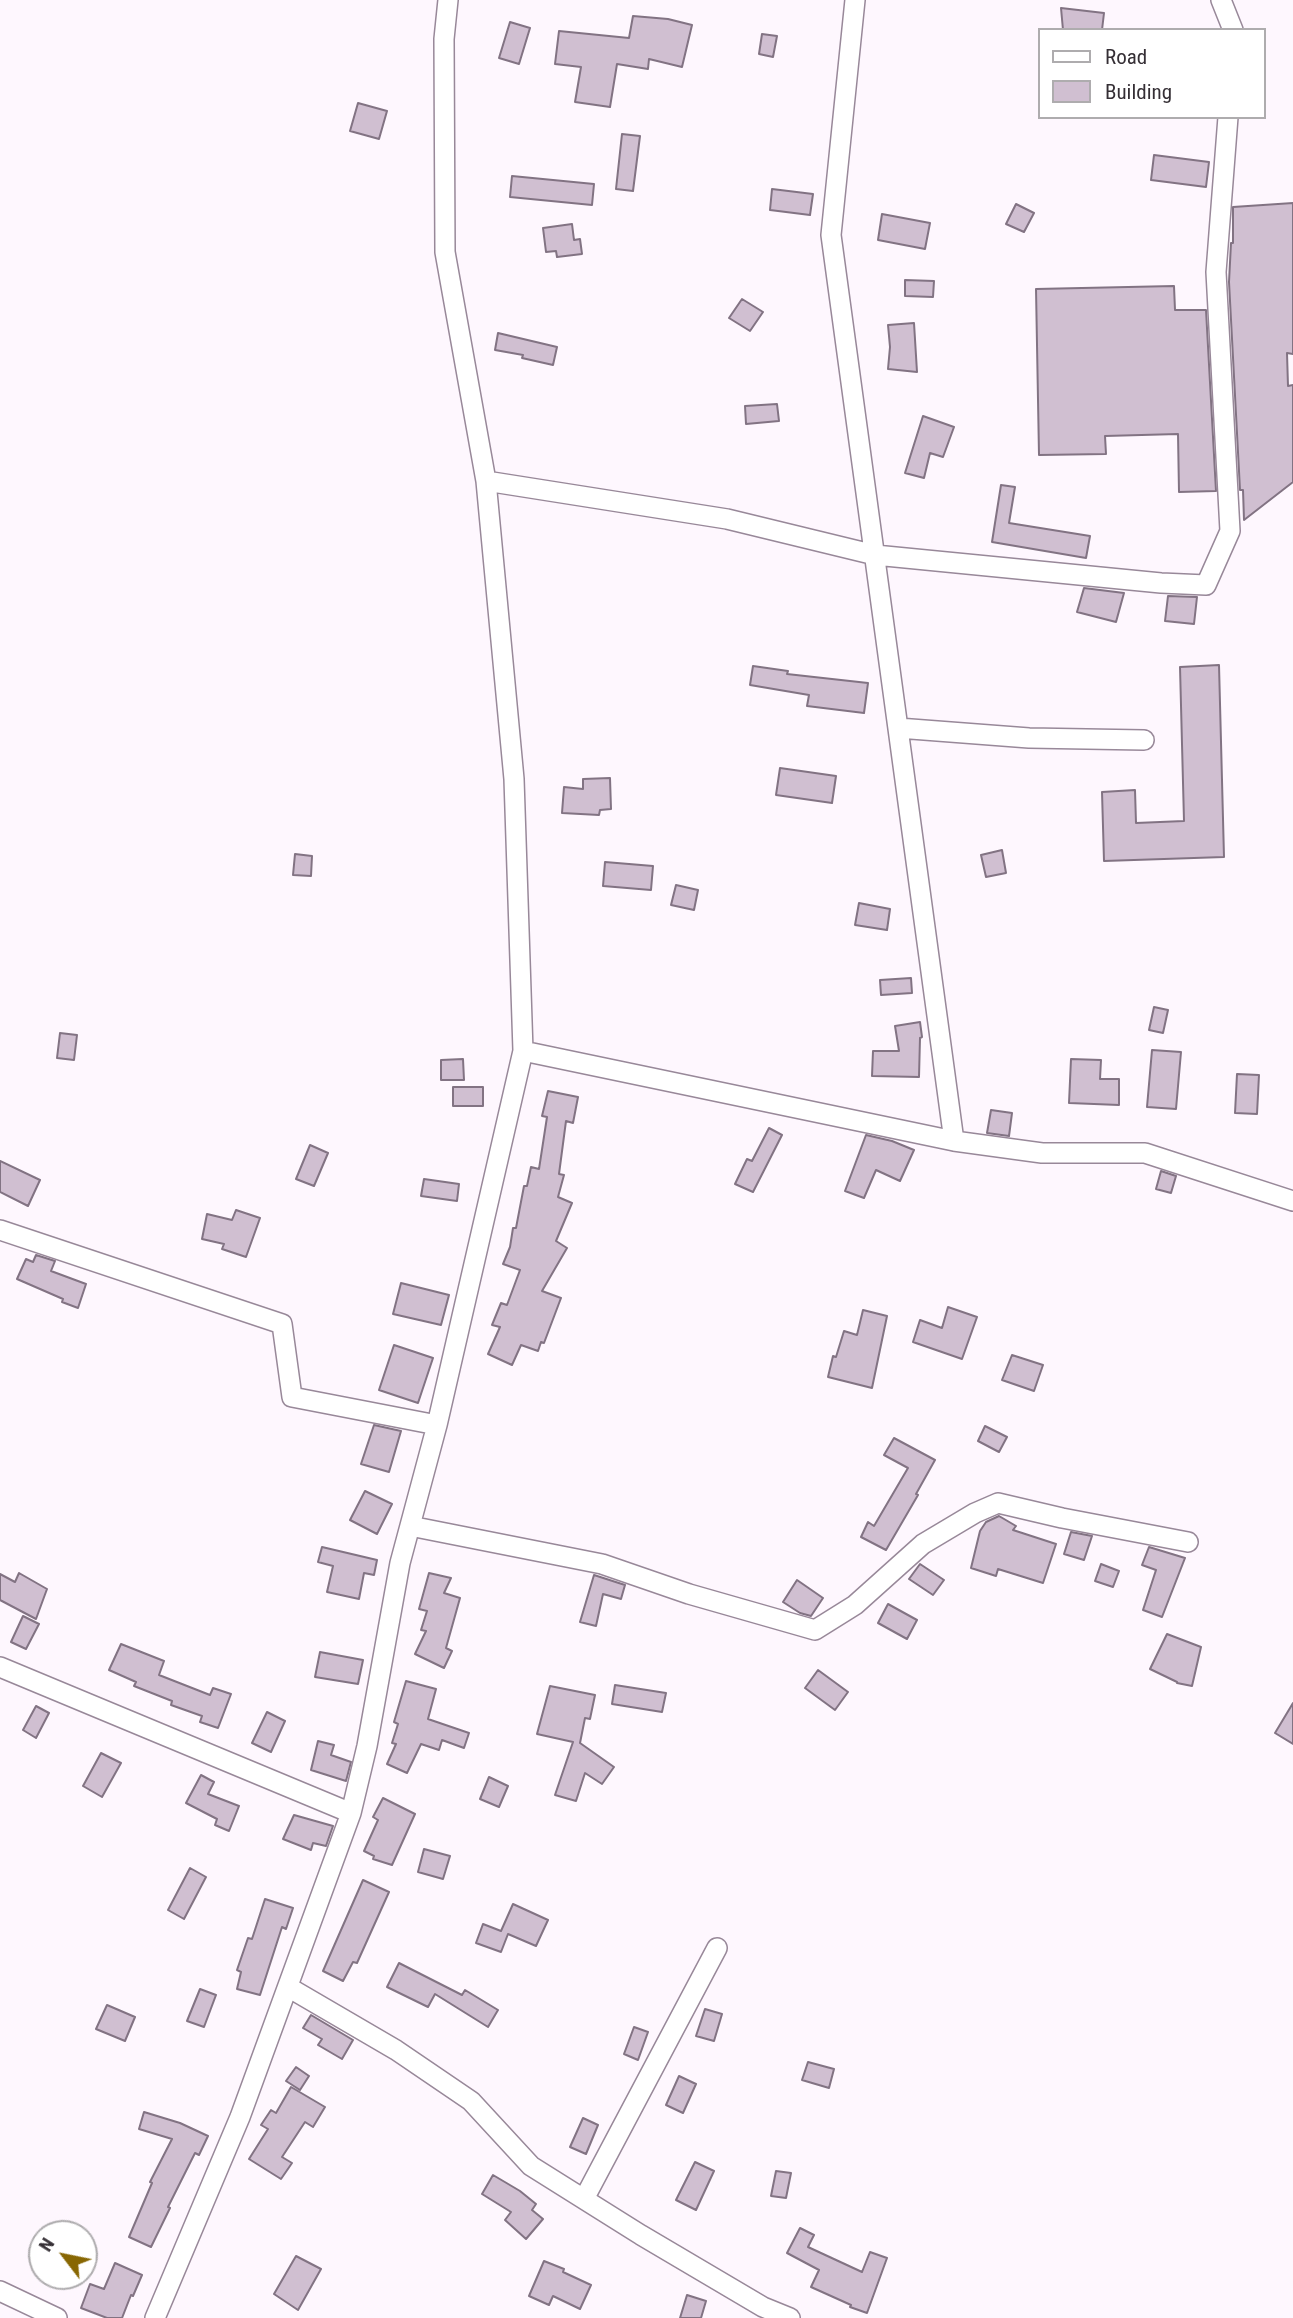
<!DOCTYPE html>
<style>
body{margin:0}
#map{position:relative;width:1293px;height:2318px;overflow:hidden;background:#fef7fe;font-family:"Roboto Condensed",sans-serif}
canvas{display:block}
.legend{position:absolute;left:1038px;top:28px;width:228px;height:91px;box-sizing:border-box;background:#fff;border:2px solid #aeacae;margin:0;padding:9px 12px;list-style:none;font-size:21px;color:#352f35}
.legend li{display:flex;align-items:center;gap:14px;height:35px}
.legend b{width:35px;border:2px solid #aeacae}
.north{position:absolute;left:28px;top:2220px;width:70px;height:70px;box-sizing:border-box;background:#fff;border:2px solid #aeacae;border-radius:50%;rotate:302deg;font-size:19px;font-weight:700;line-height:28px;text-align:center;color:#352f35}
.north::after{content:'';display:block;margin:auto;width:24px;height:32px;background:#886703;clip-path:polygon(50% 0,100% 100%,50% 72%,0 100%)}
</style>
<div id="map">
<canvas width="1293" height="2318"></canvas>
<ul class="legend">
<li><b style="height:9px;background:#fff"></b>Road</li>
<li><b style="height:19px;background:#d0bfd1"></b>Building</li>
</ul>
<div class="north">N</div>
</div>
<script>
const g = document.querySelector('canvas').getContext('2d');
g.lineJoin = 'round';
function paint(path, color) {
  g.fillStyle = color;
  g.fill(path, 'evenodd');
}
function stroke(path, color, width, dash) {
  g.strokeStyle = color;
  g.lineWidth = width;
  g.lineCap = dash ? 'butt' : 'round';
  g.setLineDash(dash || []);
  g.stroke(path);
}
const building = new Path2D(`
 M 1061,8 L 1104,13 L 1102,30 L 1063,30 Z
 M 633,16 L 668,19 L 692,25 L 682,67 L 649,59 L 648,69 L 617,64 L 610,107 L 575,102 L 581,67 L 555,64 L 559,31 L 629,38 Z
 M 510,22 L 530,28 L 519,64 L 499,58 Z
 M 762,34 L 777,36 L 773,57 L 759,54 Z
 M 358,103 L 387,111 L 379,139 L 350,131 Z
 M 622,134 L 640,136 L 633,191 L 616,189 Z
 M 1154,155 L 1209,162 L 1206,187 L 1151,180 Z
 M 512,176 L 594,184 L 592,205 L 510,197 Z
 M 772,189 L 813,194 L 810,215 L 770,210 Z
 M 1293,203 L 1293,354 L 1287,353 L 1288,386 L 1293,385 L 1293,482 L 1244,520 L 1243,490 L 1240,490 L 1229,282 L 1231,243 L 1233,243 L 1233,207 Z
 M 1016,204 L 1034,213 L 1024,232 L 1006,224 Z
 M 882,214 L 930,223 L 925,249 L 878,240 Z
 M 572,224 L 574,240 L 580,239 L 582,254 L 557,257 L 556,251 L 546,252 L 543,228 Z
 M 905,280 L 934,281 L 933,297 L 905,296 Z
 M 1174,286 L 1175,310 L 1206,310 L 1216,491 L 1179,492 L 1178,434 L 1105,436 L 1106,454 L 1039,455 L 1036,289 Z
 M 742,299 L 763,312 L 750,331 L 729,318 Z
 M 914,323 L 917,372 L 888,369 L 890,347 L 888,325 Z
 M 498,333 L 557,347 L 553,365 L 522,358 L 523,355 L 495,350 Z
 M 777,404 L 779,421 L 746,424 L 745,406 Z
 M 923,416 L 954,427 L 943,457 L 930,453 L 924,478 L 905,473 Z
 M 1001,485 L 1015,487 L 1009,523 L 1090,536 L 1086,558 L 992,542 Z
 M 1084,588 L 1124,593 L 1116,622 L 1077,612 Z
 M 1168,596 L 1197,597 L 1194,624 L 1165,621 Z
 M 1219,665 L 1224,857 L 1104,861 L 1102,792 L 1135,790 L 1136,823 L 1184,821 L 1180,667 Z
 M 753,666 L 788,671 L 787,674 L 868,683 L 864,713 L 807,706 L 809,695 L 750,685 Z
 M 780,768 L 836,776 L 832,803 L 776,795 Z
 M 610,778 L 611,809 L 600,810 L 599,815 L 562,813 L 564,787 L 583,789 L 583,779 Z
 M 1002,850 L 1006,873 L 986,877 L 981,855 Z
 M 295,854 L 312,856 L 311,876 L 293,875 Z
 M 605,862 L 653,866 L 651,890 L 603,886 Z
 M 676,885 L 698,890 L 694,910 L 671,905 Z
 M 859,903 L 890,909 L 887,930 L 855,925 Z
 M 911,978 L 912,993 L 881,995 L 880,980 Z
 M 1154,1007 L 1168,1010 L 1163,1033 L 1149,1030 Z
 M 920,1022 L 922,1037 L 920,1038 L 919,1077 L 872,1076 L 873,1051 L 899,1051 L 895,1026 Z
 M 60,1033 L 77,1035 L 74,1060 L 57,1058 Z
 M 1152,1050 L 1181,1052 L 1176,1109 L 1147,1107 Z
 M 463,1059 L 464,1080 L 441,1080 L 441,1060 Z
 M 1071,1059 L 1101,1060 L 1100,1079 L 1119,1079 L 1119,1105 L 1069,1103 Z
 M 1237,1074 L 1259,1075 L 1257,1114 L 1235,1113 Z
 M 453,1087 L 483,1087 L 483,1106 L 453,1106 Z
 M 548,1091 L 578,1097 L 573,1123 L 566,1121 L 559,1174 L 564,1175 L 558,1197 L 572,1203 L 556,1241 L 567,1248 L 542,1291 L 561,1298 L 544,1343 L 541,1342 L 538,1351 L 521,1345 L 512,1365 L 488,1354 L 500,1327 L 492,1325 L 501,1303 L 507,1305 L 520,1270 L 503,1264 L 510,1247 L 513,1228 L 516,1228 L 524,1186 L 527,1186 L 531,1167 L 539,1169 L 547,1117 L 542,1116 Z
 M 991,1110 L 1012,1113 L 1009,1136 L 987,1133 Z
 M 769,1128 L 782,1135 L 753,1192 L 735,1184 L 747,1159 L 752,1161 Z
 M 866,1135 L 892,1141 L 914,1150 L 900,1181 L 876,1170 L 864,1198 L 845,1191 Z
 M 310,1145 L 328,1153 L 314,1186 L 296,1179 Z
 M 0,1161 L 40,1180 L 28,1206 L 0,1192 Z
 M 1161,1171 L 1176,1176 L 1171,1193 L 1156,1189 Z
 M 424,1179 L 459,1184 L 457,1201 L 421,1196 Z
 M 236,1210 L 260,1218 L 246,1257 L 222,1249 L 224,1244 L 202,1239 L 207,1214 L 232,1220 Z
 M 36,1255 L 55,1261 L 51,1271 L 86,1284 L 78,1308 L 62,1302 L 63,1299 L 17,1279 L 26,1259 L 33,1262 Z
 M 401,1283 L 449,1295 L 441,1325 L 393,1314 Z
 M 948,1307 L 977,1317 L 962,1359 L 913,1342 L 920,1320 L 942,1328 Z
 M 863,1310 L 887,1316 L 872,1388 L 828,1377 L 833,1356 L 836,1357 L 844,1331 L 857,1335 Z
 M 394,1345 L 433,1358 L 418,1403 L 379,1390 Z
 M 1012,1355 L 1043,1365 L 1034,1391 L 1002,1380 Z
 M 374,1425 L 401,1431 L 389,1472 L 361,1464 Z
 M 985,1426 L 1007,1437 L 999,1452 L 978,1441 Z
 M 894,1438 L 935,1460 L 916,1494 L 918,1495 L 886,1550 L 861,1537 L 868,1522 L 874,1526 L 908,1468 L 884,1455 Z
 M 365,1491 L 392,1504 L 377,1534 L 350,1520 Z
 M 999,1516 L 1016,1526 L 1013,1530 L 1056,1544 L 1043,1583 L 998,1569 L 996,1576 L 971,1568 L 980,1531 L 986,1522 Z
 M 1071,1532 L 1092,1536 L 1084,1560 L 1064,1554 Z
 M 322,1547 L 377,1560 L 374,1575 L 364,1573 L 359,1599 L 327,1592 L 333,1566 L 318,1562 Z
 M 1149,1547 L 1185,1558 L 1162,1617 L 1143,1610 L 1156,1570 L 1142,1565 Z
 M 920,1564 L 944,1580 L 933,1595 L 909,1579 Z
 M 1101,1564 L 1119,1571 L 1113,1587 L 1095,1581 Z
 M 19,1573 L 47,1589 L 36,1619 L 0,1600 L 0,1574 L 15,1582 Z
 M 429,1573 L 451,1578 L 444,1593 L 460,1598 L 446,1648 L 452,1651 L 444,1668 L 415,1654 L 426,1631 L 421,1630 L 427,1611 L 419,1609 Z
 M 594,1575 L 625,1585 L 621,1599 L 603,1594 L 596,1626 L 580,1622 Z
 M 797,1580 L 823,1598 L 811,1616 L 800,1613 L 783,1602 Z
 M 888,1604 L 917,1620 L 907,1639 L 878,1623 Z
 M 23,1616 L 39,1624 L 26,1649 L 11,1642 Z
 M 1167,1634 L 1201,1647 L 1192,1686 L 1177,1683 L 1177,1682 L 1150,1669 Z
 M 121,1644 L 164,1661 L 159,1675 L 210,1695 L 213,1688 L 231,1694 L 218,1728 L 200,1722 L 202,1716 L 171,1705 L 172,1701 L 134,1686 L 136,1682 L 109,1670 Z
 M 320,1652 L 363,1660 L 358,1684 L 315,1677 Z
 M 818,1670 L 848,1692 L 835,1710 L 805,1688 Z
 M 406,1681 L 436,1689 L 428,1719 L 469,1733 L 464,1748 L 442,1740 L 439,1750 L 421,1744 L 407,1773 L 387,1764 L 396,1744 L 392,1743 L 398,1724 L 394,1722 Z
 M 615,1685 L 666,1693 L 662,1712 L 612,1704 Z
 M 550,1686 L 595,1695 L 590,1719 L 585,1718 L 580,1743 L 614,1767 L 602,1784 L 585,1773 L 576,1801 L 555,1795 L 573,1742 L 537,1734 Z
 M 1293,1703 L 1293,1744 L 1275,1733 Z
 M 36,1706 L 49,1713 L 36,1738 L 23,1730 Z
 M 267,1712 L 285,1721 L 271,1752 L 252,1743 Z
 M 318,1741 L 334,1745 L 331,1755 L 351,1762 L 346,1781 L 311,1770 Z
 M 101,1753 L 121,1763 L 102,1797 L 83,1786 Z
 M 201,1775 L 214,1782 L 208,1794 L 239,1806 L 229,1831 L 215,1825 L 217,1819 L 186,1803 Z
 M 489,1777 L 508,1786 L 499,1807 L 480,1799 Z
 M 383,1798 L 415,1814 L 392,1865 L 373,1859 L 374,1856 L 364,1851 L 378,1820 L 373,1817 Z
 M 294,1815 L 333,1826 L 326,1846 L 313,1843 L 311,1850 L 283,1839 Z
 M 424,1849 L 450,1856 L 443,1879 L 418,1872 Z
 M 190,1868 L 206,1877 L 184,1919 L 168,1910 Z
 M 363,1880 L 389,1892 L 357,1963 L 353,1962 L 343,1981 L 323,1971 Z
 M 265,1899 L 293,1908 L 286,1929 L 282,1927 L 260,1995 L 237,1989 L 241,1972 L 237,1970 L 248,1938 L 252,1939 Z
 M 513,1904 L 548,1920 L 536,1946 L 508,1934 L 501,1952 L 476,1943 L 483,1924 L 501,1931 Z
 M 399,1963 L 462,1995 L 465,1990 L 498,2010 L 488,2027 L 435,1994 L 428,2007 L 387,1987 Z
 M 200,1989 L 216,1995 L 204,2027 L 187,2021 Z
 M 107,2005 L 135,2017 L 125,2041 L 96,2029 Z
 M 705,2009 L 722,2014 L 714,2041 L 696,2036 Z
 M 311,2015 L 353,2040 L 342,2059 L 318,2045 L 322,2039 L 303,2028 Z
 M 634,2027 L 648,2032 L 638,2060 L 624,2054 Z
 M 808,2062 L 834,2069 L 829,2088 L 802,2080 Z
 M 296,2067 L 309,2076 L 300,2090 L 286,2081 Z
 M 679,2076 L 696,2084 L 683,2113 L 666,2105 Z
 M 291,2087 L 325,2107 L 313,2127 L 305,2122 L 282,2157 L 292,2163 L 281,2179 L 249,2159 L 268,2129 L 261,2125 L 271,2110 L 276,2113 Z
 M 144,2112 L 180,2123 L 208,2136 L 199,2155 L 195,2153 L 168,2207 L 170,2208 L 151,2247 L 129,2237 L 152,2183 L 150,2182 L 172,2139 L 139,2129 Z
 M 583,2118 L 598,2125 L 586,2154 L 570,2147 Z
 M 695,2162 L 714,2171 L 696,2210 L 676,2200 Z
 M 776,2171 L 791,2173 L 786,2198 L 771,2196 Z
 M 493,2175 L 520,2191 L 536,2204 L 532,2210 L 543,2219 L 526,2239 L 505,2220 L 511,2212 L 482,2194 Z
 M 800,2228 L 814,2235 L 808,2247 L 862,2272 L 870,2252 L 887,2258 L 867,2313 L 850,2307 L 851,2305 L 811,2287 L 819,2270 L 787,2253 Z
 M 296,2256 L 321,2269 L 298,2310 L 274,2294 Z
 M 544,2261 L 564,2269 L 563,2272 L 591,2285 L 580,2309 L 553,2296 L 549,2305 L 529,2296 Z
 M 115,2263 L 142,2275 L 133,2296 L 131,2295 L 122,2318 L 107,2318 L 81,2308 L 90,2284 L 104,2289 Z
 M 687,2295 L 706,2301 L 701,2318 L 680,2318 Z`);
const street = new Path2D(`
 M 1221,0 L 1233,30
 M 486,481 L 727,519 L 875,555 L 1161,583 L 1206,585 L 1230,531 L 1216,272 L 1228,117
 M 898,728 L 1029,738 L 1144,740
 M 523,1051 L 954,1141 L 831,235 L 855,0
 M 954,1141 L 1042,1153 L 1145,1153 L 1293,1201
 M 0,1230 L 282,1324 L 292,1397 L 437,1425
 M 410,1526 L 602,1564 L 689,1594 L 815,1630 L 855,1605 L 923,1544 L 975,1513 L 998,1503 L 1062,1518 L 1188,1542
 M 0,1667 L 351,1813
 M 288,1987 L 396,2050 L 471,2101 L 531,2166 L 641,2235 L 763,2307 L 790,2318
 M 584,2199 L 717,1948
 M 0,2291 L 57,2318
 M 155,2318 L 240,2117 L 351,1813 L 367,1746 L 400,1563 L 437,1425 L 523,1051 L 514,779 L 486,481 L 445,252 L 444,39 L 448,0`);
paint(building, '#d0bfd1');
stroke(building, '#827383', 2);
stroke(street, '#988899', 22);
stroke(street, '#fff', 19);
</script>
